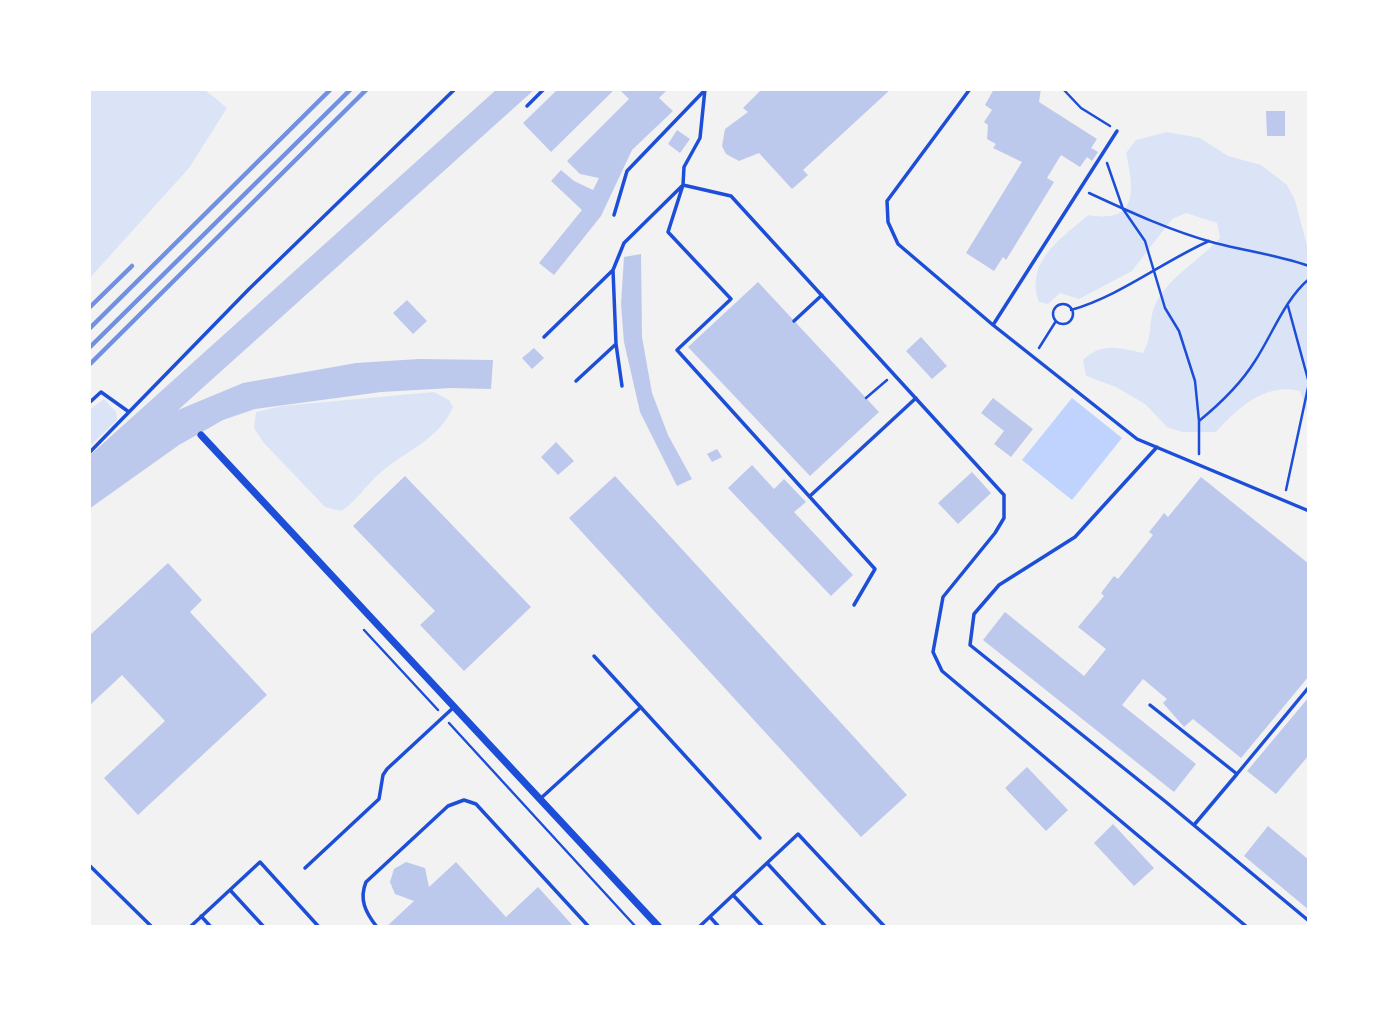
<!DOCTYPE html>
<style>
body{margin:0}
#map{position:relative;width:1398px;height:1016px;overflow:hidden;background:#f2f2f2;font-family:"Crimson Pro",serif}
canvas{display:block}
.frame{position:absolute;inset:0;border:91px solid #fff;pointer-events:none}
</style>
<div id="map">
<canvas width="1398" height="1016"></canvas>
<div class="frame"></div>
</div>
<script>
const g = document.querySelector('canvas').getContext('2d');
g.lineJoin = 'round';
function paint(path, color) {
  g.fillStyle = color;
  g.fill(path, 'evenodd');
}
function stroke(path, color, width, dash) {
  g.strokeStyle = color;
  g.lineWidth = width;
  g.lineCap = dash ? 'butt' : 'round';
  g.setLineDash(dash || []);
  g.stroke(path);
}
const green = new Path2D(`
 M 89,89 L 204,89 L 227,108 L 189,168 L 89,279 Z
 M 1167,132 L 1200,138 L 1228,156 L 1261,165 L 1287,185 L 1295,200 L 1309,253 L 1309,419 L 1300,391 C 1266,382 1237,408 1216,432 L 1182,432 L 1167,427 L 1145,404 L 1116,387 L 1086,376 L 1083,360 C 1102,342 1119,348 1143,353 C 1153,336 1148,321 1155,305 C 1168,277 1199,261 1220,238 L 1217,223 L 1186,213 L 1172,219 L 1132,271 L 1079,299 L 1060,293 L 1048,304 L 1039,302 C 1025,261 1060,240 1088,215 C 1139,224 1134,190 1126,153 L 1136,140 Z
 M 434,392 L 449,400 L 453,407 C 438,441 406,450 380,473 C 367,484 355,503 341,511 L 325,507 L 263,442 L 254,428 L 256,412 L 282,406 Z
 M 104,399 L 116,412 L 117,420 L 89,447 L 89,410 Z`);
const water = new Path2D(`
 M 1072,398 L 1122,438 L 1072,500 L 1022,460 Z`);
const building = new Path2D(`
 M 497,89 L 535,89 L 178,410 L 243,383 L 356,363 L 419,359 L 493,360 L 491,389 L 451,388 L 381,392 L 255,409 L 223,420 L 179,445 L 89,509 L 89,456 Z
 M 558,89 L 615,89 L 551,152 L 523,123 Z
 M 619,89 L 668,89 L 659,98 L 673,111 L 632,150 L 601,216 L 554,275 L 539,263 L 582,210 L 551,181 L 561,170 L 574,181 L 593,190 L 599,178 L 580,174 L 567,161 L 629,99 Z
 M 762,89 L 891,89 L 803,170 L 808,175 L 792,189 L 759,153 L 739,161 L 726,154 L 722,146 L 725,129 L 748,112 L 743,108 Z
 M 994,89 L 1041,89 L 1039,102 L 1097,139 L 1091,148 L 1098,152 L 1092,161 L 1087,157 L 1080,167 L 1061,155 L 1047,178 L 1054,182 L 1006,260 L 1003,257 L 994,271 L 966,253 L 1022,162 L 993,148 L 996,144 L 987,139 L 988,125 L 984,122 L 992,110 L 985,105 Z
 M 1266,111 L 1285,111 L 1285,136 L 1267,136 Z
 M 677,130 L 690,139 L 680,153 L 668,144 Z
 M 641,254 L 642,337 L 652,393 L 668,435 L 692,479 L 677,486 L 640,412 L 624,342 L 621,304 L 624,257 Z
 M 758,282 L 879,412 L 810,476 L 688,347 Z
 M 407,300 L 427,321 L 413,334 L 393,313 Z
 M 921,337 L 947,366 L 932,379 L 906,351 Z
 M 534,348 L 544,358 L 532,369 L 522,358 Z
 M 993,398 L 1033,429 L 1011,457 L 994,444 L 1004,431 L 981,413 Z
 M 556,442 L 574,461 L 558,475 L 541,457 Z
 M 717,449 L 722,457 L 712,462 L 707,454 Z
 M 752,465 L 774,489 L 784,479 L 806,502 L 794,512 L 853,575 L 831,596 L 728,488 Z
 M 972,472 L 991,493 L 958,524 L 938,503 Z
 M 405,476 L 531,607 L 464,671 L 420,625 L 435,611 L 353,526 Z
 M 615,476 L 907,795 L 861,837 L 569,518 Z
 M 1201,477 L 1309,564 L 1309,676 L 1241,758 L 1193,719 L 1184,727 L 1163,703 L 1167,699 L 1143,679 L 1122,705 L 1196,764 L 1174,792 L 983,640 L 1005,612 L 1084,676 L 1106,649 L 1078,627 L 1104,596 L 1101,593 L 1114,576 L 1118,579 L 1153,535 L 1149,532 L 1158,521 L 1164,513 L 1168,517 Z
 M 168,563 L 202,600 L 190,612 L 267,695 L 138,815 L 104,778 L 165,721 L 122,675 L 89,706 L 89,636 Z
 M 1309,697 L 1309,755 L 1276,794 L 1247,771 Z
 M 1027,767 L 1068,810 L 1046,831 L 1005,788 Z
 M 1113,824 L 1154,868 L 1134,886 L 1094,843 Z
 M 1268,826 L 1309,860 L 1309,910 L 1244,856 Z
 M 406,862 L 425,868 L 429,887 L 456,862 L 506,917 L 538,887 L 574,927 L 386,927 L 414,901 L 395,894 L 390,882 L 394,869 Z`);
const path = new Path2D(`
 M 1063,89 L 1081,108 L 1110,126
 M 1107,163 L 1123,209 L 1145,241 L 1165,308 L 1179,331 L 1195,381 L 1199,421
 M 1089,193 C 1130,212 1171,231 1215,243 C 1246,251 1277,255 1309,266
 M1053 314a10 10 0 1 1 20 0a10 10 0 1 1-20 0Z
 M 1071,310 C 1120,296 1162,262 1209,241
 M 1039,348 L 1056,321
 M 866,398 L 887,380
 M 1199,454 L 1199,421 C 1221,403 1240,385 1255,361 C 1272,335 1285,299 1309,279
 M 1286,490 L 1309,383 L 1288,306
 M 364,630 L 438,710
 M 449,723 L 636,927`);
const service = new Path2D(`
 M 970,89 L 887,201 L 888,222 L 898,244 L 993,325 L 1137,439 L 1309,511
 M 527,106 L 544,89
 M 614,215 L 627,171 L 703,92
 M 613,270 L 616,344 L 622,386
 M 794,321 L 822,295
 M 993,325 L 1117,131
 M 544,337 L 613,270 L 624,243 L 683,185 L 684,167 L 700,138 L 705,89
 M 576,381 L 616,344
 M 89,403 L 101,392 L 129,412
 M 1157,447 L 1075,537 L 999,585 L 974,614 L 970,645 L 1166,802 L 1309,921
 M 89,453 L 249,289 L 455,89
 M 810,496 L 916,398
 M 854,605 L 875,569 L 677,350 L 731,299 L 668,232 L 683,185 L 731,196 L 1004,495 L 1004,518 L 995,533 L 943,597 L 933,652 L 942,671 L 1247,927
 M 594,656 L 760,838
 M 1150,705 L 1237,774 L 1309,687
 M 540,799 L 641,707
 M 1194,825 L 1237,774
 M 767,863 L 798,834 L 885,927
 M 89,865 L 152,927
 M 305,868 L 379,799 L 383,775 L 387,769 L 454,707
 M 230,890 L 264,927
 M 733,895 L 763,927
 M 201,916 L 211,927
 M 710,917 L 719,927
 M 190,927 L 260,862 L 319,927
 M 377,927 C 365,912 359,899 366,882 L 448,806 L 464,800 L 476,804 L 589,927
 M 699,927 L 767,863 L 826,927`);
const minor = new Path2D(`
 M 201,435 L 659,927`);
const rail = new Path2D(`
 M 89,308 L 132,266
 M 89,329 L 331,89
 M 89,348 L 351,89
 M 89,365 L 367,89`);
paint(green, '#dbe4f7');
paint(water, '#bfd3fe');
paint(building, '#bdc9ec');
stroke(path, '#1d4ed8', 2.5);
stroke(service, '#1d4ed8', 3.5);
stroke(minor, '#1d4ed8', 7);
stroke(rail, '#7290e2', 4.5);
</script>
